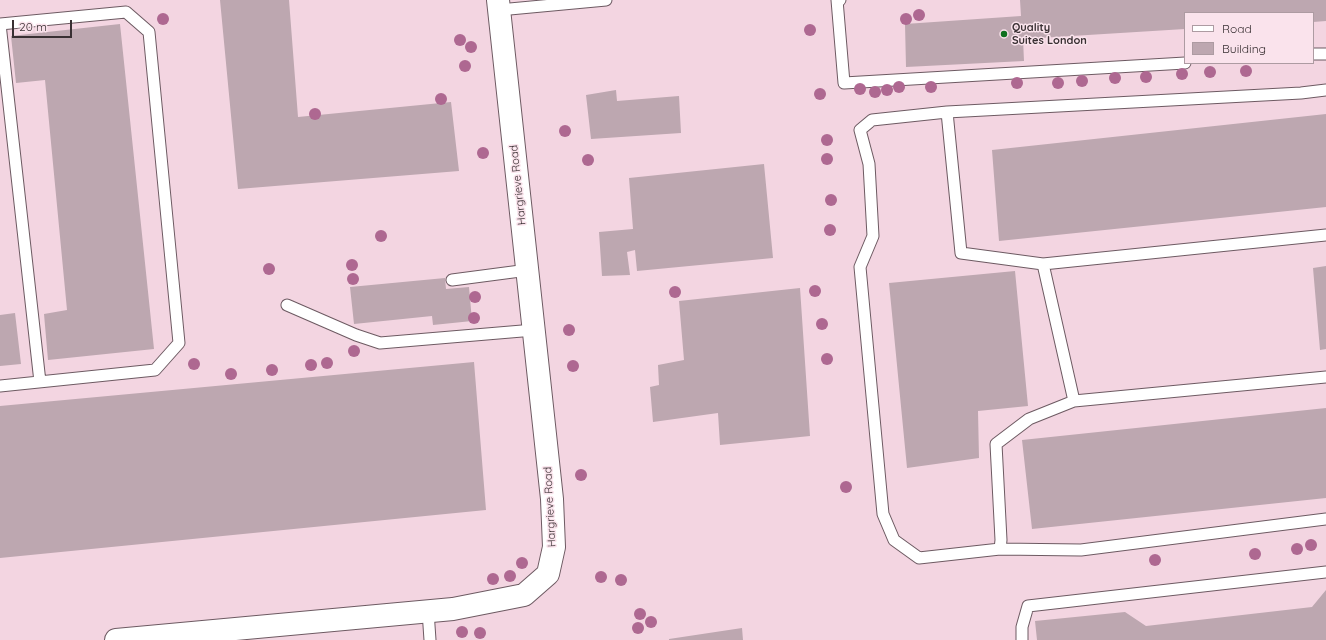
<!DOCTYPE html>
<style>
body{margin:0}
#map{position:relative;width:1326px;height:640px;overflow:hidden;background:#fae3ec;font-family:Quicksand,sans-serif}
canvas{display:block}
.legend{position:absolute;left:1184px;top:12px;width:130px;height:52px;box-sizing:border-box;background:#fae3ec;border:1px solid #ad9ba2;margin:0;padding:5px 7px;list-style:none;font-size:12px;color:#393033}
.legend li{display:flex;align-items:center;gap:8px;height:20px}
.legend b{width:20px;border:1px solid #ad9ba2}
.scale{position:absolute;left:12px;top:20px;width:60px;height:18px;box-sizing:border-box;border:2px solid #393033;border-top:0;padding-left:5px;font-size:12px;line-height:14px;white-space:nowrap;color:#393033;-webkit-text-stroke:3px #fae3ec;paint-order:stroke}
</style>
<div id="map">
<canvas width="1326" height="640"></canvas>
<ul class="legend">
<li><b style="height:5px;background:#fff"></b>Road</li>
<li><b style="height:11px;background:#bda7b0"></b>Building</li>
</ul>
<div class="scale">20 m</div>
</div>
<script>
const g = document.querySelector('canvas').getContext('2d');
g.lineJoin = 'round';
function paint(path, color) {
  g.fillStyle = color;
  g.fill(path, 'evenodd');
}
function stroke(path, color, width, dash) {
  g.strokeStyle = color;
  g.lineWidth = width;
  g.lineCap = dash ? 'butt' : 'round';
  g.setLineDash(dash || []);
  g.stroke(path);
}
function drawText(font, color, halo, rows, align = 'center') {
  g.font = font + ' Quicksand,sans-serif';
  g.lineWidth = 3;
  g.setLineDash([]);
  g.textBaseline = 'middle';
  g.strokeStyle = halo;
  g.fillStyle = color;
  for (const [text, x, y, turn = 0] of rows) {
    g.save();
    g.translate(x, y);
    g.rotate((+turn || 0) * Math.PI / 180);
    g.textAlign = isNaN(turn) ? turn : align;
    if (halo) g.strokeText(text, 0, 0);
    g.fillText(text, 0, 0);
    g.restore();
  }
}
const built = new Path2D(`
 M 0,0 L 1326,0 L 1326,640 L 0,640 ZM 1185,13 L 1313,13 L 1313,63 L 1185,63 Z`);
const building = new Path2D(`
 M 220,0 L 289,0 L 298,117 L 451,102 L 459,171 L 238,189 Z
 M 1020,0 L 1326,0 L 1326,21 L 1313,22 L 1313,13 L 1185,13 L 1185,29 L 1023,39 L 1024,61 L 906,67 L 905,24 L 1021,16 Z
 M 120,24 L 154,349 L 48,360 L 44,314 L 67,310 L 45,80 L 16,83 L 11,36 Z
 M 616,90 L 617,101 L 679,96 L 681,133 L 591,139 L 586,95 Z
 M 1326,114 L 1326,207 L 999,241 L 992,150 Z
 M 764,164 L 773,258 L 637,271 L 635,250 L 627,252 L 630,275 L 602,276 L 599,232 L 633,229 L 629,178 Z
 M 1326,266 L 1326,349 L 1320,350 L 1313,268 Z
 M 1015,271 L 1028,406 L 978,411 L 979,458 L 907,468 L 889,283 Z
 M 445,278 L 446,289 L 469,287 L 472,321 L 433,325 L 432,316 L 354,324 L 350,287 Z
 M 800,288 L 810,436 L 720,445 L 718,413 L 653,422 L 650,387 L 659,385 L 658,365 L 684,360 L 679,301 Z
 M 15,313 L 21,364 L 0,366 L 0,315 Z
 M 474,362 L 486,510 L 0,558 L 0,406 Z
 M 1326,408 L 1326,498 L 1032,529 L 1022,440 Z
 M 1326,590 L 1326,640 L 1037,640 L 1035,621 L 1125,612 L 1146,626 L 1312,607 Z
 M 742,628 L 743,640 L 669,640 L 669,639 Z`);
const service = new Path2D(`
 M 840,0 L 837,0 L 844,83 L 1185,63
 M 499,10 L 606,0
 M 0,24 L 126,12 L 149,32 L 179,343 L 155,370 L 0,386
 M 0,24 L 40,382
 M 1313,54 L 1326,54
 M 947,112 L 872,120 L 860,130 L 869,164 L 873,236 L 860,267 L 883,514 L 894,540 L 919,558 L 1000,549 L 1001,540 L 996,444 L 1029,419 L 1074,401
 M 1326,235 L 1043,264 L 1074,401 L 1326,377
 M 1043,264 L 961,253 L 947,112 L 1301,93 L 1326,90
 M 452,280 L 528,270
 M 287,305 L 356,335 L 380,343 L 534,330
 M 1000,549 L 1081,550 L 1326,519
 M 428,611 L 430,640
 M 1022,640 L 1022,627 L 1028,606 L 1326,572`);
const minor = new Path2D(`
 M 116,640 L 453,609 L 524,595 L 548,574 L 554,547 L 552,499 L 498,0`);
const trees = [
 [919,15],
 [163,19],
 [906,19],
 [810,30],
 [460,40],
 [471,47],
 [465,66],
 [1246,71],
 [1210,72],
 [1182,74],
 [1146,77],
 [1115,78],
 [1082,81],
 [1017,83],
 [1058,83],
 [899,87],
 [931,87],
 [860,89],
 [887,90],
 [875,92],
 [820,94],
 [441,99],
 [315,114],
 [565,131],
 [827,140],
 [483,153],
 [827,159],
 [588,160],
 [831,200],
 [830,230],
 [381,236],
 [352,265],
 [269,269],
 [353,279],
 [815,291],
 [675,292],
 [475,297],
 [474,318],
 [822,324],
 [569,330],
 [354,351],
 [827,359],
 [327,363],
 [194,364],
 [311,365],
 [573,366],
 [272,370],
 [231,374],
 [581,475],
 [846,487],
 [1311,545],
 [1297,549],
 [1255,554],
 [1155,560],
 [522,563],
 [510,576],
 [601,577],
 [493,579],
 [621,580],
 [640,614],
 [651,622],
 [638,628],
 [462,632],
 [480,633]
];
const markers = [
 [1004,34,4,"#10711f"]
];
const poiNames = [
 ["Quality",1012,28],
 ["Suites London",1012,41]
];
const streetNames = [
 ["Hargrieve Road",518,185,-96],
 ["Hargrieve Road",550,507,-93]
];
paint(built, '#f3d5e1');
paint(building, '#bda7b0');
stroke(service, '#6d5a62', 13);
stroke(minor, '#6d5a62', 24);
stroke(service, '#fff', 11);
stroke(minor, '#fff', 22);
g.fillStyle = '#ae6891';
for (const [x, y] of trees) {
  g.beginPath();
  g.arc(x, y, 6, 0, 2 * Math.PI);
  g.fill();
}
for (const [x, y, r, color] of markers) {
  const dot = new Path2D();
  dot.arc(x, y, r, 0, 2 * Math.PI);
  g.fillStyle = color;
  g.fill(dot);
  stroke(dot, '#fae3ec', 1.5);
}
drawText('bold 11px', '#393033', '#fae3ec', poiNames, 'left');
drawText('11px', '#393033', '#fae3ec', streetNames);
</script>
